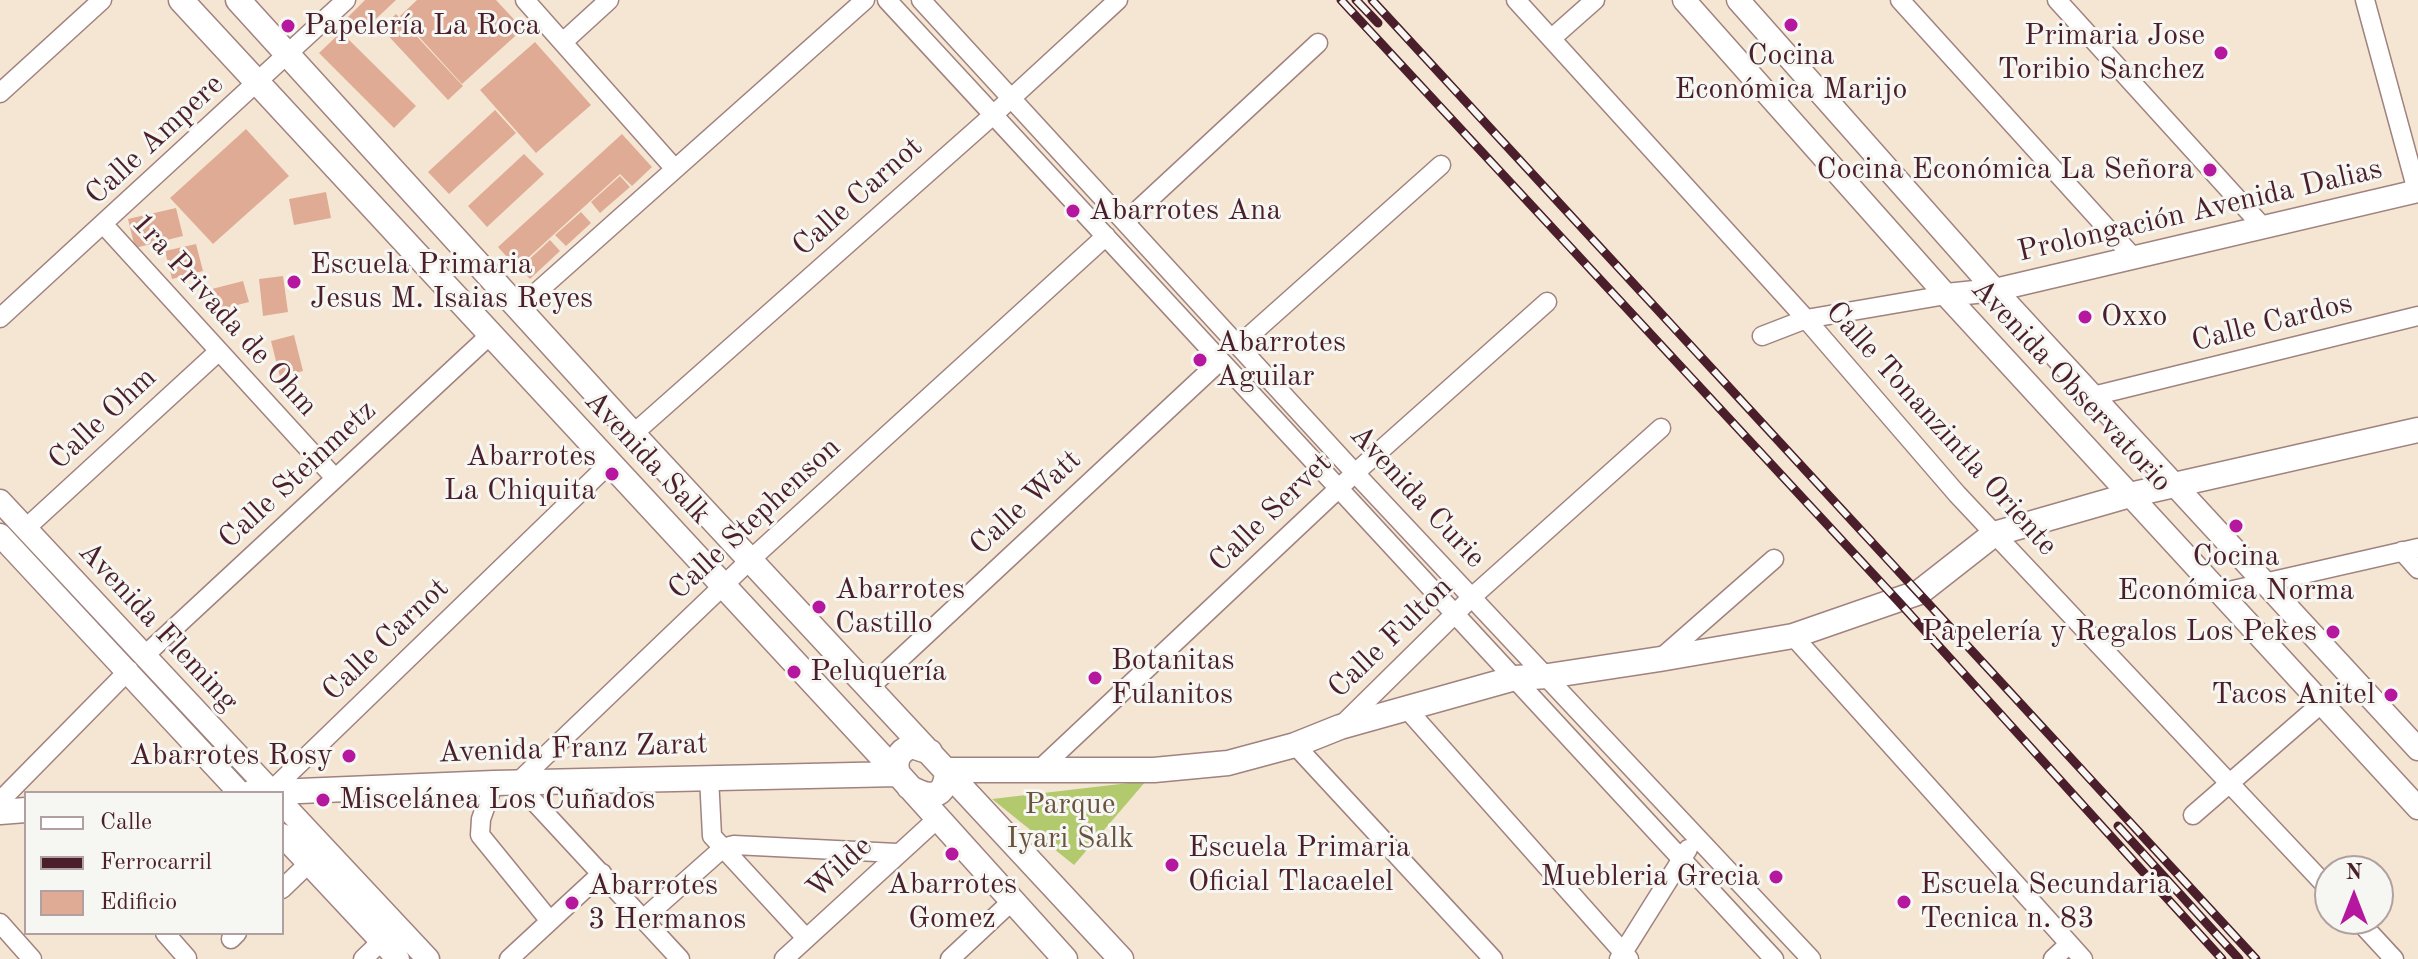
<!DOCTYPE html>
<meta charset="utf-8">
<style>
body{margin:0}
#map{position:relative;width:2418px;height:959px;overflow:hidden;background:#f5e6d3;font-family:"Old Standard TT",serif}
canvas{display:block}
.legend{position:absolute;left:24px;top:791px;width:260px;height:144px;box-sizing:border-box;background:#f6f6f2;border:2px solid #b1a0a2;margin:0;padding:10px 14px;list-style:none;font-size:24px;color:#4a1f2b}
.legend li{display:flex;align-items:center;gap:16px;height:40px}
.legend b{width:40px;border:2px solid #b1a0a2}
.north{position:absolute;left:2314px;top:855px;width:80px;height:80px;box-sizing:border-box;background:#f6f6f2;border:2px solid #b1a0a2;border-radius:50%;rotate:0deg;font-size:22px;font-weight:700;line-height:32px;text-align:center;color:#4a1f2b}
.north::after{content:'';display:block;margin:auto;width:28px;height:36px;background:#b5179e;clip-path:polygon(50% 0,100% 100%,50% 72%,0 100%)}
</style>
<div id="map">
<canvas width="2418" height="959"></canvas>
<ul class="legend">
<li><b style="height:10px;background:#fff"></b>Calle</li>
<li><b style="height:10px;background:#4a1f2b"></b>Ferrocarril</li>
<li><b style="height:22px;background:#e0ab94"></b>Edificio</li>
</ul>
<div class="north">N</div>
</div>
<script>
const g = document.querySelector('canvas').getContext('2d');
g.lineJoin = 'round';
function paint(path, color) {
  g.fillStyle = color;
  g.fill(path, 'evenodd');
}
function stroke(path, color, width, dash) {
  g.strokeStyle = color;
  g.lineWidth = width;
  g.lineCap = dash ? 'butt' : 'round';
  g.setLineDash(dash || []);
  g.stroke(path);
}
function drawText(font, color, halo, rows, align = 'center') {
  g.font = font + ' "Old Standard TT",serif';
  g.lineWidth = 6;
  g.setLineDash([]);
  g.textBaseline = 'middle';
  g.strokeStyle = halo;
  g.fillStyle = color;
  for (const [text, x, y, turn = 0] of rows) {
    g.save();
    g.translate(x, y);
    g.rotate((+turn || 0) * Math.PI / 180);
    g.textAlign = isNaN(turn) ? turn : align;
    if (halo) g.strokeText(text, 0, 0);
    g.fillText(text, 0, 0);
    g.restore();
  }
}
const green = new Path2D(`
 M 1146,781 L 1074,865 L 992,799 Z`);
const building = new Path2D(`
 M 365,0 L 396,0 L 361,33 L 347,18 Z
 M 417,0 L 496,0 L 523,29 L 462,84 L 400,16 Z
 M 396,14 L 463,86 L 448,100 L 381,28 Z
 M 341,32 L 416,106 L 394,128 L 319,53 Z
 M 535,42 L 591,105 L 536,153 L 480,90 Z
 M 495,110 L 516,133 L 449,194 L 428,172 Z
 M 246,129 L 289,176 L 213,244 L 170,198 Z
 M 622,134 L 652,167 L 632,186 L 620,174 L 517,268 L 498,247 Z
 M 524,154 L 544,174 L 487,227 L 468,206 Z
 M 620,176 L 630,187 L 600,213 L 591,202 Z
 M 326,192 L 331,218 L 294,225 L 289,199 Z
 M 176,208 L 183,236 L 135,248 L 128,219 Z
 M 581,212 L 591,223 L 566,246 L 555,235 Z
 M 550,240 L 560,251 L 530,279 L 520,268 Z
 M 196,244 L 203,271 L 172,279 L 165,251 Z
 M 283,276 L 288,312 L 263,316 L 259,279 Z
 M 243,281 L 249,302 L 214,311 L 208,290 Z
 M 294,335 L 303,371 L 280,377 L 271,341 Z`);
const minor = new Path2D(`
 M 525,0 L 675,169
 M 887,0 L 1774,959
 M 921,0 L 1355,473 L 1811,959
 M 1516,0 L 1806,319 L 1957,494 L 2330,890
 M 1900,0 L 2134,258
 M 2057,0 L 2263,227
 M 2365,0 L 2417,191
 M 1552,38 L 1595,0
 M 563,42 L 609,0
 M 0,93 L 102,0
 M 1125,222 L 1318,43
 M 104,225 L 335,478
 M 519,308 L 865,0
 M 0,318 L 346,0
 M 1762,336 L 1806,319 L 1946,295
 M 1238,346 L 1441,165
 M 2093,396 L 2418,316
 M 633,434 L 992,116 L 1118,0
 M 25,529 L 219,351
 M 2402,551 L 2418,569
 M 2220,593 L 2418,548
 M 1793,636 L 2083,959
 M 144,656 L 490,335
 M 1660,659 L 1774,559
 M 870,687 L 1220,361
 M 1407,709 L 1629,959
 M 1342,725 L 1472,597 L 1661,428
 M 1295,745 L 1493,959
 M 1039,770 L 1355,473 L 1547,302
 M 709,777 L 712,836 L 806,938
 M 494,783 L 481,819 L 480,835 L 550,921
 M 271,791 L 609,464
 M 0,801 L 129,670
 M 2193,815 L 2322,703
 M 282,889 L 309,863
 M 643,919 L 723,848 L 734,845 L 897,853
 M 2357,919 L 2394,959
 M 0,923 L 32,959
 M 165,933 L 187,958
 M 231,939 L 237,933
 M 363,959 L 390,933
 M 509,959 L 602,873
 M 680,959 L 517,783 L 750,560 L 1106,236
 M 784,959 L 937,819
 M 950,959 L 1012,901
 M 1619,959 L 1688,849
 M 2053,959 L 2069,944`);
const tertiary = new Path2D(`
 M 1684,0 L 1946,295 L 2418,808
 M 1738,0 L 1995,290 L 2418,749
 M 1946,295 L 1995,290 L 2418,191
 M 0,501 L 273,793
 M 0,535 L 240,793
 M 282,803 L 428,959
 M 282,835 L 398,959`);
const secondary = new Path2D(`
 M 181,0 L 898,774 L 1065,959
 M 238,0 L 633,434 L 1121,959
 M 909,787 C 931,800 946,798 947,770 L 1154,770 L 1228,763 L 1295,745 L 1340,727 L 1515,678 L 1548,676 L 1660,659 L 1793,636 L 1920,592 L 1994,534 L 2130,495 L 2418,430
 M 251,793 L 494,783 L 898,774 C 894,761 898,751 912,746 L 930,752
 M 0,812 L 26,810`);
const rail = new Path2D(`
 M 1341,0 L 1898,601 L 2222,959
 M 1356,0 L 1378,23
 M 1372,0 L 2256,959
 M 2118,826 L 2239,959`);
const markers = [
 [1791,25,8,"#b5179e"],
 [288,26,8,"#b5179e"],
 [2221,53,8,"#b5179e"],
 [2210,170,8,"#b5179e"],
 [1073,211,8,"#b5179e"],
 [294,282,8,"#b5179e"],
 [2085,317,8,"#b5179e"],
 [1200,360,8,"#b5179e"],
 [612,474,8,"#b5179e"],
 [2236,526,8,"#b5179e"],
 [819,607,8,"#b5179e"],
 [2333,632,8,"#b5179e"],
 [794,672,8,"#b5179e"],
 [1095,678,8,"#b5179e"],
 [2391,695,8,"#b5179e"],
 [349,756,8,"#b5179e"],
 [323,800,8,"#b5179e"],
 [952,854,8,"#b5179e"],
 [1172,865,8,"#b5179e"],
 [1776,877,8,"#b5179e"],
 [1904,902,8,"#b5179e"],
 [572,903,8,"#b5179e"]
];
const poiNames = [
 ["Papelería La Roca",304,26],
 ["Primaria Jose",2205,36,"right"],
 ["Toribio Sanchez",2205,70,"right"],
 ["Cocina",1791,56,"center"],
 ["Económica Marijo",1791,90,"center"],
 ["Cocina Económica La Señora",2194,170,"right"],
 ["Abarrotes Ana",1089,211],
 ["Escuela Primaria",310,265],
 ["Jesus M. Isaias Reyes",310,299],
 ["Oxxo",2101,317],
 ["Abarrotes",1216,343],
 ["Aguilar",1216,377],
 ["Abarrotes",596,457,"right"],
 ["La Chiquita",596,491,"right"],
 ["Cocina",2236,557,"center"],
 ["Económica Norma",2236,591,"center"],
 ["Abarrotes",835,590],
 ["Castillo",835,624],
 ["Papelería y Regalos Los Pekes",2317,632,"right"],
 ["Botanitas",1111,661],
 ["Fulanitos",1111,695],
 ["Peluquería",810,672],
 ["Tacos Anitel",2375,695,"right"],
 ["Abarrotes Rosy",333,756,"right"],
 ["Miscelánea Los Cuñados",339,800],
 ["Escuela Primaria",1188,848],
 ["Oficial Tlacaelel",1188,882],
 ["Muebleria Grecia",1760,877,"right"],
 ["Abarrotes",952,885,"center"],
 ["Gomez",952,919,"center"],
 ["Escuela Secundaria",1920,885],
 ["Tecnica n. 83",1920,919],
 ["Abarrotes",588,886],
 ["3 Hermanos",588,920]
];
const streetNames = [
 ["Calle Ampere",155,140,-43],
 ["Calle Carnot",858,197,-42],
 ["Prolongación Avenida Dalias",2200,211,-13],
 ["1ra Privada de Ohm",224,315,48],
 ["Calle Cardos",2272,323,-14],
 ["Avenida Observatorio",2071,386,47],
 ["Calle Ohm",103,419,-43],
 ["Calle Tonanzintla Oriente",1941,429,48],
 ["Avenida Salk",647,458,47],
 ["Calle Steinmetz",298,475,-43],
 ["Avenida Curie",1417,497,47],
 ["Calle Watt",1026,503,-43],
 ["Calle Servet",1271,513,-44],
 ["Calle Stephenson",755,519,-43],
 ["Avenida Fleming",158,627,47],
 ["Calle Fulton",1391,638,-44],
 ["Calle Carnot",386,640,-44],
 ["Avenida Franz Zarat",573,749,-2],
 ["Wilde",840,868,-43]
];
const parkNames = [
 ["Parque",1070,805],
 ["Iyari Salk",1070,839]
];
paint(green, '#b3c96d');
paint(building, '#e0ab94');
stroke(minor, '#a0827f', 21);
stroke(tertiary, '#a0827f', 25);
stroke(secondary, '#a0827f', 27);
stroke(minor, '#fff', 18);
stroke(tertiary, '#fff', 22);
stroke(secondary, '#fff', 24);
stroke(rail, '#4a1f2b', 9);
stroke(rail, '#f6f6f2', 6, [18]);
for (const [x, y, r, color] of markers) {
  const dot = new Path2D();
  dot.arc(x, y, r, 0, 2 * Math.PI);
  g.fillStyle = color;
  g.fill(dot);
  stroke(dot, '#f6f6f2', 3);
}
drawText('30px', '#4a1f2b', '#f6f6f2', poiNames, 'left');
drawText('30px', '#4a1f2b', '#f6f6f2', streetNames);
drawText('30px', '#6a523f', '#f6f6f2', parkNames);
</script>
